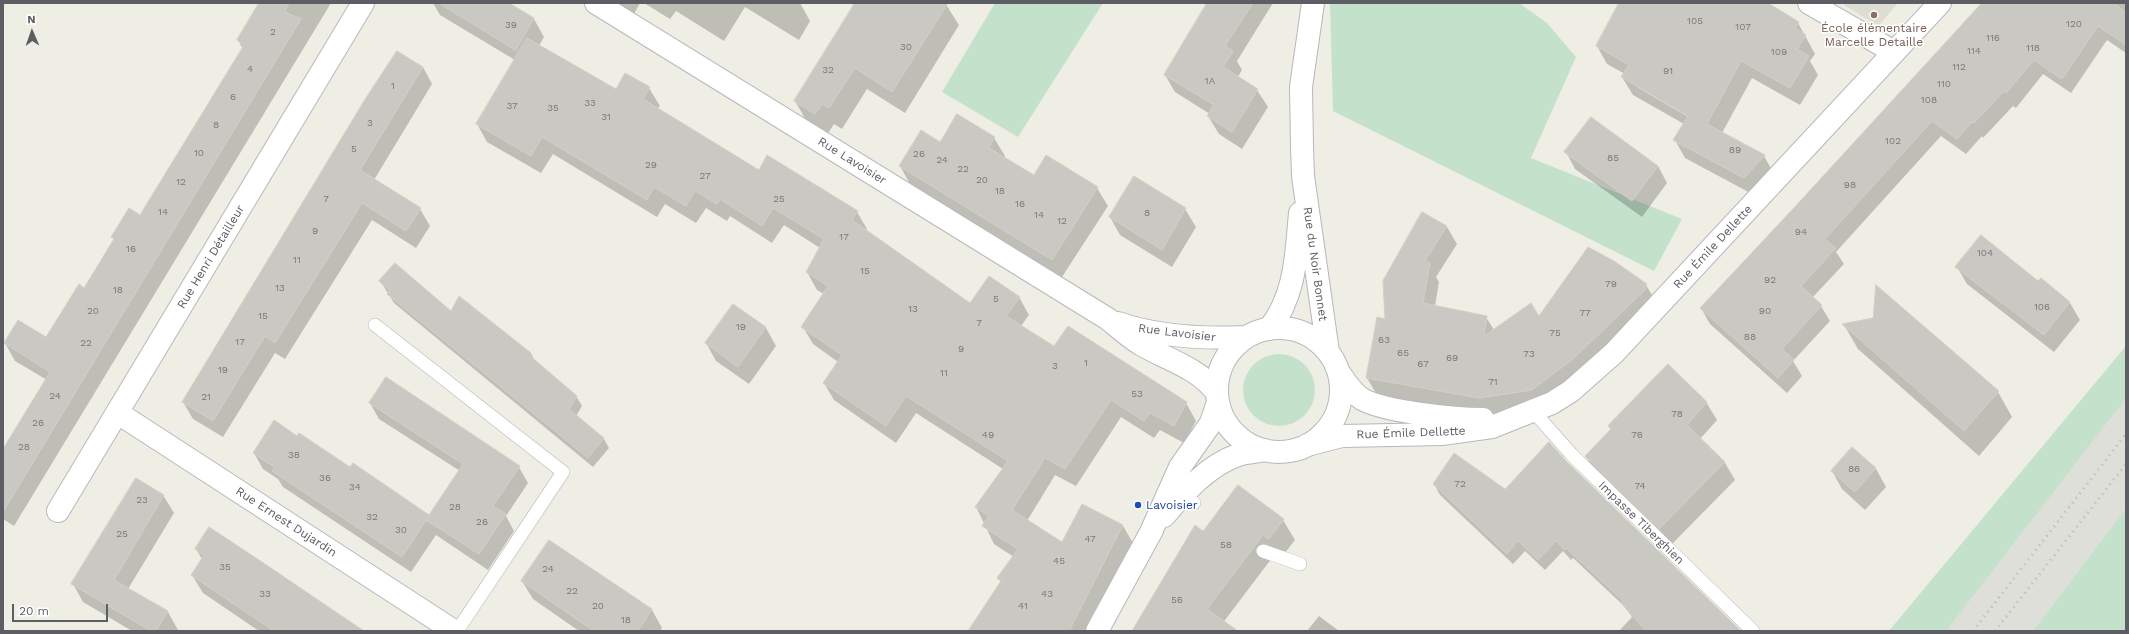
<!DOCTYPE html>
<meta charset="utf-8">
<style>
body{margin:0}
#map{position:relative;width:2129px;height:634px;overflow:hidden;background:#eeeee5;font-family:"Work Sans",sans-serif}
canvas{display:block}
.frame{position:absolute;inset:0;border:4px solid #5d5e64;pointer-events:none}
.north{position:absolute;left:12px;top:12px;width:40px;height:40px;-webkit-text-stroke:3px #fff;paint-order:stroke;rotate:358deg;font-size:11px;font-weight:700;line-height:16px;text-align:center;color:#5d5e64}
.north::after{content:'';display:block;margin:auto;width:14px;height:18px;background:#5d5e64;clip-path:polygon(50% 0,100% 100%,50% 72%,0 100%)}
.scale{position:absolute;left:12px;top:604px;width:96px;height:18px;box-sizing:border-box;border:2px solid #5d5e64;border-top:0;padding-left:5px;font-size:12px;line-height:14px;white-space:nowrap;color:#5d5e64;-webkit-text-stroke:3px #fff;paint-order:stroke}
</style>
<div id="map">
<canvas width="2129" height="634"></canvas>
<div class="frame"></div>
<div class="north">N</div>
<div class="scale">20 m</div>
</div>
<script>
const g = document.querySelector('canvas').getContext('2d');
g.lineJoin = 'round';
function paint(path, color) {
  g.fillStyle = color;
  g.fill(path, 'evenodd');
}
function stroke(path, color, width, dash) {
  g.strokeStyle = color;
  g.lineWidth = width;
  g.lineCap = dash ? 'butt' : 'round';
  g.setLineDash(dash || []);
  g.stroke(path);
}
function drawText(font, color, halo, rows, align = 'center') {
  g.font = font + ' "Work Sans",sans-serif';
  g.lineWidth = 3;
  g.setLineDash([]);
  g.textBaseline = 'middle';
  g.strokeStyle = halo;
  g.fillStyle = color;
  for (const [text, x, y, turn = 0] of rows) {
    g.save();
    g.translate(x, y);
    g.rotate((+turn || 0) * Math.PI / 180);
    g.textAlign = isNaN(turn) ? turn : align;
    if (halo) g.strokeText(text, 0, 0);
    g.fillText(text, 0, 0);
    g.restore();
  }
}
const industrial = new Path2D(`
 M 2126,346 L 2126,631 L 1889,631 Z`);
const education = new Path2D(`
 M 1845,3 L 1898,3 L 1878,26 L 1844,5 Z`);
const green = new Path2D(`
 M 995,3 L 1103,3 L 1018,137 L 942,92 Z
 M 1330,3 L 1519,3 L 1547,23 L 1576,57 L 1531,158 L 1682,219 L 1654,271 L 1333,111 Z
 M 2126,346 L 2126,398 L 1946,631 L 1889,631 Z
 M1243 390a36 36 0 1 1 72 0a36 36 0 1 1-72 0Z
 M 2126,509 L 2126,631 L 2033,631 Z`);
const shadow = new Path2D(`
 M 260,3 L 331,3 L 14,526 L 3,519 L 3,451 L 47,380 L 15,361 L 5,343 L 47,339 L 85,289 L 114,241 L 113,237 L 141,217 L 243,49 L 238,40 Z
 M 433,3 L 507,3 L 534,19 L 544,37 L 539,46 L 616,90 L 649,88 L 660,106 L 657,109 L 759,171 L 857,212 L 867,229 L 866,231 L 971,304 L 1019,297 L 1029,315 L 1021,326 L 1054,348 L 1186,403 L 1196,421 L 1184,443 L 1160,430 L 1154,438 L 1121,417 L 1076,486 L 1055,475 L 1027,521 L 1063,543 L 1123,526 L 1133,543 L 1088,631 L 973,631 L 1001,583 L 999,578 L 1014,557 L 994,544 L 976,507 L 1003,469 L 916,413 L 896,443 L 834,400 L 824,383 L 838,362 L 813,344 L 803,327 L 824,294 L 817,290 L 807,272 L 820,248 L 784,225 L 772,243 L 730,216 L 727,221 L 706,208 L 696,223 L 665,204 L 657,217 L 553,154 L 541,173 L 487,142 L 477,124 L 515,60 L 440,15 Z
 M 616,3 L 640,3 L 634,14 Z
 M 644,3 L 800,3 L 810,21 L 799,40 L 745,7 L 724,41 L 676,11 L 670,19 Z
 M 856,3 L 945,3 L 959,25 L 905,113 L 867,89 L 842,129 L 834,124 L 827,135 L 807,122 L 795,101 Z
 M 1218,3 L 1273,3 L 1237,61 L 1242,70 L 1238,77 L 1257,90 L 1268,107 L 1242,149 L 1219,134 L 1208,116 L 1210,114 L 1175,92 L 1165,75 Z
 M 1621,3 L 1764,3 L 1798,23 L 1815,54 L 1810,61 L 1818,75 L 1800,105 L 1752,78 L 1722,133 L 1764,156 L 1774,174 L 1754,195 L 1685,158 L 1675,140 L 1684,124 L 1633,95 L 1622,77 L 1625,74 L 1607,64 L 1597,46 ZM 1637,85 L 1693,117 L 1692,119 L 1637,87 Z
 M 1984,3 L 2126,3 L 2126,53 L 2107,40 L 2071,93 L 2043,74 L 2016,108 L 2013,106 L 1983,138 L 1982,136 L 1966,154 L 1941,136 L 1836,252 L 1844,264 L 1812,298 L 1821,306 L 1830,321 L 1793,361 L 1802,376 L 1787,393 L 1710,324 L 1701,308 Z
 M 423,67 L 432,84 L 374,180 L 420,209 L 430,226 L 416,248 L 372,220 L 285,359 L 275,353 L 223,437 L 193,419 L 183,402 Z
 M 994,138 L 1005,156 L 1004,158 L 1034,177 L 1046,157 L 1097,188 L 1108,206 L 1062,277 L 910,184 L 900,166 L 940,144 Z
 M 1566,152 L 1658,166 L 1667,183 L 1642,217 L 1575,169 Z
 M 1185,209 L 1196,227 L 1172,267 L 1120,235 L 1110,217 Z
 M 1423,213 L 1447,227 L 1457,244 L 1436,277 L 1439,282 L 1435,306 L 1486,317 L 1494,330 L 1646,285 L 1656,302 L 1542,407 L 1490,415 L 1377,395 L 1367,378 Z
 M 1957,267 L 2039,282 L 2041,279 L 2070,303 L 2080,320 L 2054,352 L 1967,284 Z
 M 381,282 L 452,312 L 460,298 L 531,353 L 535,362 L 576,396 L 582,406 L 576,416 L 604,439 L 609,448 L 593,467 L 394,303 Z
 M 733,305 L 766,328 L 776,346 L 749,384 L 716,361 L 706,343 Z
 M 1844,325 L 1998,392 L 2012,417 L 1979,456 L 1858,349 Z
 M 1706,402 L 1717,420 L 1700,439 L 1725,463 L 1735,480 L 1670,546 L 1596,474 L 1586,456 L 1612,430 Z
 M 370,403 L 519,467 L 528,483 L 506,516 L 514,531 L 488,570 L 436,535 L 411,572 L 283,487 L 278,479 L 263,469 L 254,453 L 297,437 L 429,517 L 460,471 L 379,419 Z
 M 1852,448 L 1876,469 L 1886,487 L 1865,510 L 1842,489 L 1832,471 Z
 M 1566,461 L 1739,631 L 1619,631 L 1632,617 L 1624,606 L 1573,558 L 1571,560 L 1563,551 L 1545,570 L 1525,551 L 1513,564 L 1440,495 L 1434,484 L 1505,490 Z
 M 163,495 L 174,513 L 128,589 L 168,612 L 178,630 L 132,631 L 83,602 L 73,584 Z
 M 1283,520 L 1295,540 L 1281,558 L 1275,554 L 1222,624 L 1227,631 L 1132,631 L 1203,533 Z
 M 550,541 L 652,610 L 662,628 L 660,631 L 579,631 L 533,599 L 522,581 Z
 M 196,549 L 363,631 L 259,631 L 203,593 L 192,575 L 202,559 Z
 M 1319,616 L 1339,631 L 1307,631 Z`);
const building = new Path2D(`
 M 259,3 L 289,3 L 285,12 L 301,19 L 3,512 L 3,449 L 50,372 L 4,343 L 18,320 L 46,337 L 79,284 L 84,288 L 114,239 L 111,237 L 129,208 L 140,215 L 244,45 L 237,40 Z
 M 439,3 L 509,3 L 534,18 L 516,50 Z
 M 855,3 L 948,3 L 892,92 L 855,68 L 829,108 L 822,104 L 815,114 L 794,101 Z
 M 1207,3 L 1253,3 L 1225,46 L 1233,51 L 1223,67 L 1258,89 L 1232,132 L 1207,116 L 1214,105 L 1164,75 Z
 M 1619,3 L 1768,3 L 1799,22 L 1795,28 L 1806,35 L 1797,49 L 1809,56 L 1790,88 L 1741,61 L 1707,124 L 1765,155 L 1744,178 L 1673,140 L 1688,116 L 1621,77 L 1629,65 L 1596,46 Z
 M 1982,3 L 2114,3 L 2126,13 L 2126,45 L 2098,26 L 2062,79 L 2034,60 L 2006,93 L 2004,91 L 1974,123 L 1972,122 L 1957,139 L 1932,121 L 1825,239 L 1836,248 L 1801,286 L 1822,305 L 1782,349 L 1794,360 L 1778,378 L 1700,308 L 1793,209 Z
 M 527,38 L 616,89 L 625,73 L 650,87 L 643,99 L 759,170 L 767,155 L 858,211 L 852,220 L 970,303 L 989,276 L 1020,297 L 1006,316 L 1054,346 L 1068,326 L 1187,402 L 1174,426 L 1150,413 L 1144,421 L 1111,400 L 1065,469 L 1045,458 L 1012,510 L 1062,542 L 1082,504 L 1123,525 L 1069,631 L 968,631 L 1001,581 L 997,578 L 1018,549 L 982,526 L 989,516 L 975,507 L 1008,461 L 906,396 L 886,426 L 823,383 L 842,355 L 801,327 L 828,286 L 806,272 L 824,239 L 773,208 L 762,226 L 720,199 L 717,204 L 695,191 L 686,206 L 654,187 L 647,200 L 542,137 L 531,156 L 476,124 Z
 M 397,51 L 423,67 L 360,170 L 421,208 L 406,231 L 362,203 L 275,343 L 265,336 L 213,421 L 182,402 L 364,101 Z
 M 957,114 L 995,137 L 989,148 L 1034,175 L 1046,155 L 1098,187 L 1052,260 L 899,166 L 921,130 L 940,142 Z
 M 1591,117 L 1658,166 L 1632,201 L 1564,152 Z
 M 1134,176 L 1186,208 L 1162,250 L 1109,217 Z
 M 1422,212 L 1447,226 L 1425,261 L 1430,263 L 1423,303 L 1487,316 L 1484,336 L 1531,303 L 1539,316 L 1588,247 L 1614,261 L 1647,284 L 1644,288 L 1646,289 L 1573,359 L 1532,390 L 1479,398 L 1366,378 L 1377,317 L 1385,319 L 1383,281 Z
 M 1981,235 L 2038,281 L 2041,278 L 2070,302 L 2044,335 L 1955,267 Z
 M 395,263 L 451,311 L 459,296 L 531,353 L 529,355 L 577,396 L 569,409 L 604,438 L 588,458 L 387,294 L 390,291 L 379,281 Z
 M 1876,285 L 1999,391 L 1964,431 L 1842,324 L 1873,318 Z
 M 733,304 L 766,327 L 738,367 L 705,343 Z
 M 1668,364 L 1707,402 L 1687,425 L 1725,462 L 1659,529 L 1585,456 L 1611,429 L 1608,426 Z
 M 386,377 L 520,466 L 493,506 L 506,514 L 479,554 L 426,520 L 427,519 L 402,557 L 272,471 L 275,468 L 253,453 L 274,420 L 297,436 L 299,433 L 350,467 L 353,463 L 429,515 L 463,464 L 369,403 Z
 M 1549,442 L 1566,461 L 1741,631 L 1646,631 L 1621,603 L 1623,601 L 1566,548 L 1565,550 L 1556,541 L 1538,560 L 1518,541 L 1507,554 L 1433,484 L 1454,453 L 1505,489 Z
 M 1852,447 L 1876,468 L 1855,492 L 1831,471 Z
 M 136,478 L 164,495 L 114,580 L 168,611 L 156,631 L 151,631 L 71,584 Z
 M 1238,485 L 1284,519 L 1269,539 L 1263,535 L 1207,609 L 1238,631 L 1132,631 L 1195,525 L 1203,531 Z
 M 209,527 L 259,560 L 364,631 L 274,631 L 191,575 L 204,555 L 195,549 Z
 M 549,540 L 652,609 L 638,631 L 594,631 L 521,581 Z`);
const lane = new Path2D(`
 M 375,325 L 563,472 L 457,631
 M 1534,412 L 1572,455 L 1753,631
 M 1182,495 L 1194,503
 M 1263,551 L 1300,564`);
const street = new Path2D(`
 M 596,3 L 1108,319 C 1119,328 1130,338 1142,345 C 1168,360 1199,368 1217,393
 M 1313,3 L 1301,87 L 1302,146 L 1303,176 L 1328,352
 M 1809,3 L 1894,52
 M 1118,323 C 1159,337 1204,339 1246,337
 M1217 390a62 62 0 1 1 124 0a62 62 0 1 1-124 0Z
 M 1269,329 C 1296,295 1296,255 1300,213
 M 1338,371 C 1345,381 1351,392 1362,399 C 1385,412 1456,419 1483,419
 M 118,413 L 454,631
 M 1307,445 L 1342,436 L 1442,434 L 1492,427 L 1552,403 L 1571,391 L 1614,353 L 1940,3
 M 58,511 L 363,3
 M 1164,516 C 1184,493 1208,465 1238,455 C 1246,452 1256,452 1265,450
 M 1097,631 L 1151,532 L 1180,467 L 1211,423 L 1218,402`);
const rail = new Path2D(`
 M 1973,631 L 2126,434
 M 1995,631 L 2126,464`);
const markers = [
 [1874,15,4,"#8d6e63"],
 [1138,505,4,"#1a4fb4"]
];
const numberNames = [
 ["105",1695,21],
 ["120",2074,24],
 ["39",511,25],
 ["107",1743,27],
 ["2",273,32],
 ["116",1993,38],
 ["30",906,47],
 ["118",2033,48],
 ["114",1974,51],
 ["109",1779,52],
 ["112",1959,67],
 ["4",250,69],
 ["32",828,70],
 ["91",1668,71],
 ["1A",1210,81],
 ["110",1944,84],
 ["1",393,86],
 ["6",233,97],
 ["108",1929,100],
 ["33",590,103],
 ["37",512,106],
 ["35",553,108],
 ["31",606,117],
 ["3",370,123],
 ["8",216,125],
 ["102",1893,141],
 ["5",354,149],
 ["89",1735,150],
 ["10",199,153],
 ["26",919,154],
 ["85",1613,158],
 ["24",942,160],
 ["29",651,165],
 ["22",963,169],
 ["27",705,176],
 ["20",982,180],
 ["12",181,182],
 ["98",1850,185],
 ["18",1000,191],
 ["7",326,199],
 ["25",779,199],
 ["16",1020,204],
 ["14",163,212],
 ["8",1147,213],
 ["14",1039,215],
 ["12",1062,221],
 ["9",315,231],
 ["94",1801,232],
 ["17",844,237],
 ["16",131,249],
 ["104",1985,253],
 ["11",297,260],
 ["15",865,271],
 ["92",1770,280],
 ["79",1611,284],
 ["13",280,288],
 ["18",118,290],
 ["5",996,299],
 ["106",2042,307],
 ["13",913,309],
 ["20",93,311],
 ["90",1765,311],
 ["77",1585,313],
 ["15",263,316],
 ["7",979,323],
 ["19",741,327],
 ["75",1555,333],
 ["88",1750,337],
 ["63",1384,340],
 ["17",240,342],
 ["22",86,343],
 ["9",961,349],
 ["65",1403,353],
 ["73",1529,354],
 ["69",1452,358],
 ["1",1086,363],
 ["67",1423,364],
 ["3",1055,366],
 ["19",223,370],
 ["11",944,373],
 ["71",1493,382],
 ["53",1137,394],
 ["24",55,396],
 ["21",206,397],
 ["78",1677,414],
 ["26",38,423],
 ["49",988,435],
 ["76",1637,435],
 ["28",24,447],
 ["38",294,455],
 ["86",1854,469],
 ["36",325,478],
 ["72",1460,484],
 ["74",1640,486],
 ["34",355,487],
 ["23",142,500],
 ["28",455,507],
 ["32",372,517],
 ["26",482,522],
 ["30",401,530],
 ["25",122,534],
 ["47",1090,539],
 ["58",1226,545],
 ["45",1059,561],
 ["35",225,567],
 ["24",548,569],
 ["22",572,591],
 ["33",265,594],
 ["43",1047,594],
 ["56",1177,600],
 ["20",598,606],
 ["41",1023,606],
 ["18",626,620]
];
const educationNames = [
 ["École élémentaire",1874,28],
 ["Marcelle Detaille",1874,42]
];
const streetNames = [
 ["Rue Lavoisier",852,161,32],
 ["Rue Émile Dellette",1713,247,-47],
 ["Rue Henri Détailleur",211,257,-59],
 ["Rue du Noir Bonnet",1315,264,82],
 ["Rue Lavoisier",1177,333,7],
 ["Rue Émile Dellette",1411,433,-2],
 ["Rue Ernest Dujardin",286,522,33],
 ["Impasse Tiberghien",1641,523,44]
];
const transitNames = [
 ["Lavoisier",1146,505]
];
paint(industrial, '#dfdfd9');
paint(education, '#ddddd3');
paint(green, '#c4e2cb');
paint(shadow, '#0003');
paint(building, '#c9c8c2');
stroke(building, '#d2d0c4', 1);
stroke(lane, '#b7b8bd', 14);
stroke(street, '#b7b8bd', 24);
stroke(lane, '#fff', 13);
stroke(street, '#fff', 22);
stroke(rail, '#b7b7b8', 3, [1, 5]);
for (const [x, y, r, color] of markers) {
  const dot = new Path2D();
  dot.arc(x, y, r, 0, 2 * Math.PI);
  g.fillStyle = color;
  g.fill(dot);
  stroke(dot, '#fff', 1.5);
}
drawText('10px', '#78787c', null, numberNames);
drawText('12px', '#785e54', '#fff', educationNames);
drawText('12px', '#5d5e64', '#fff', streetNames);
drawText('12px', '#164399', '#fff', transitNames, 'left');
</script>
